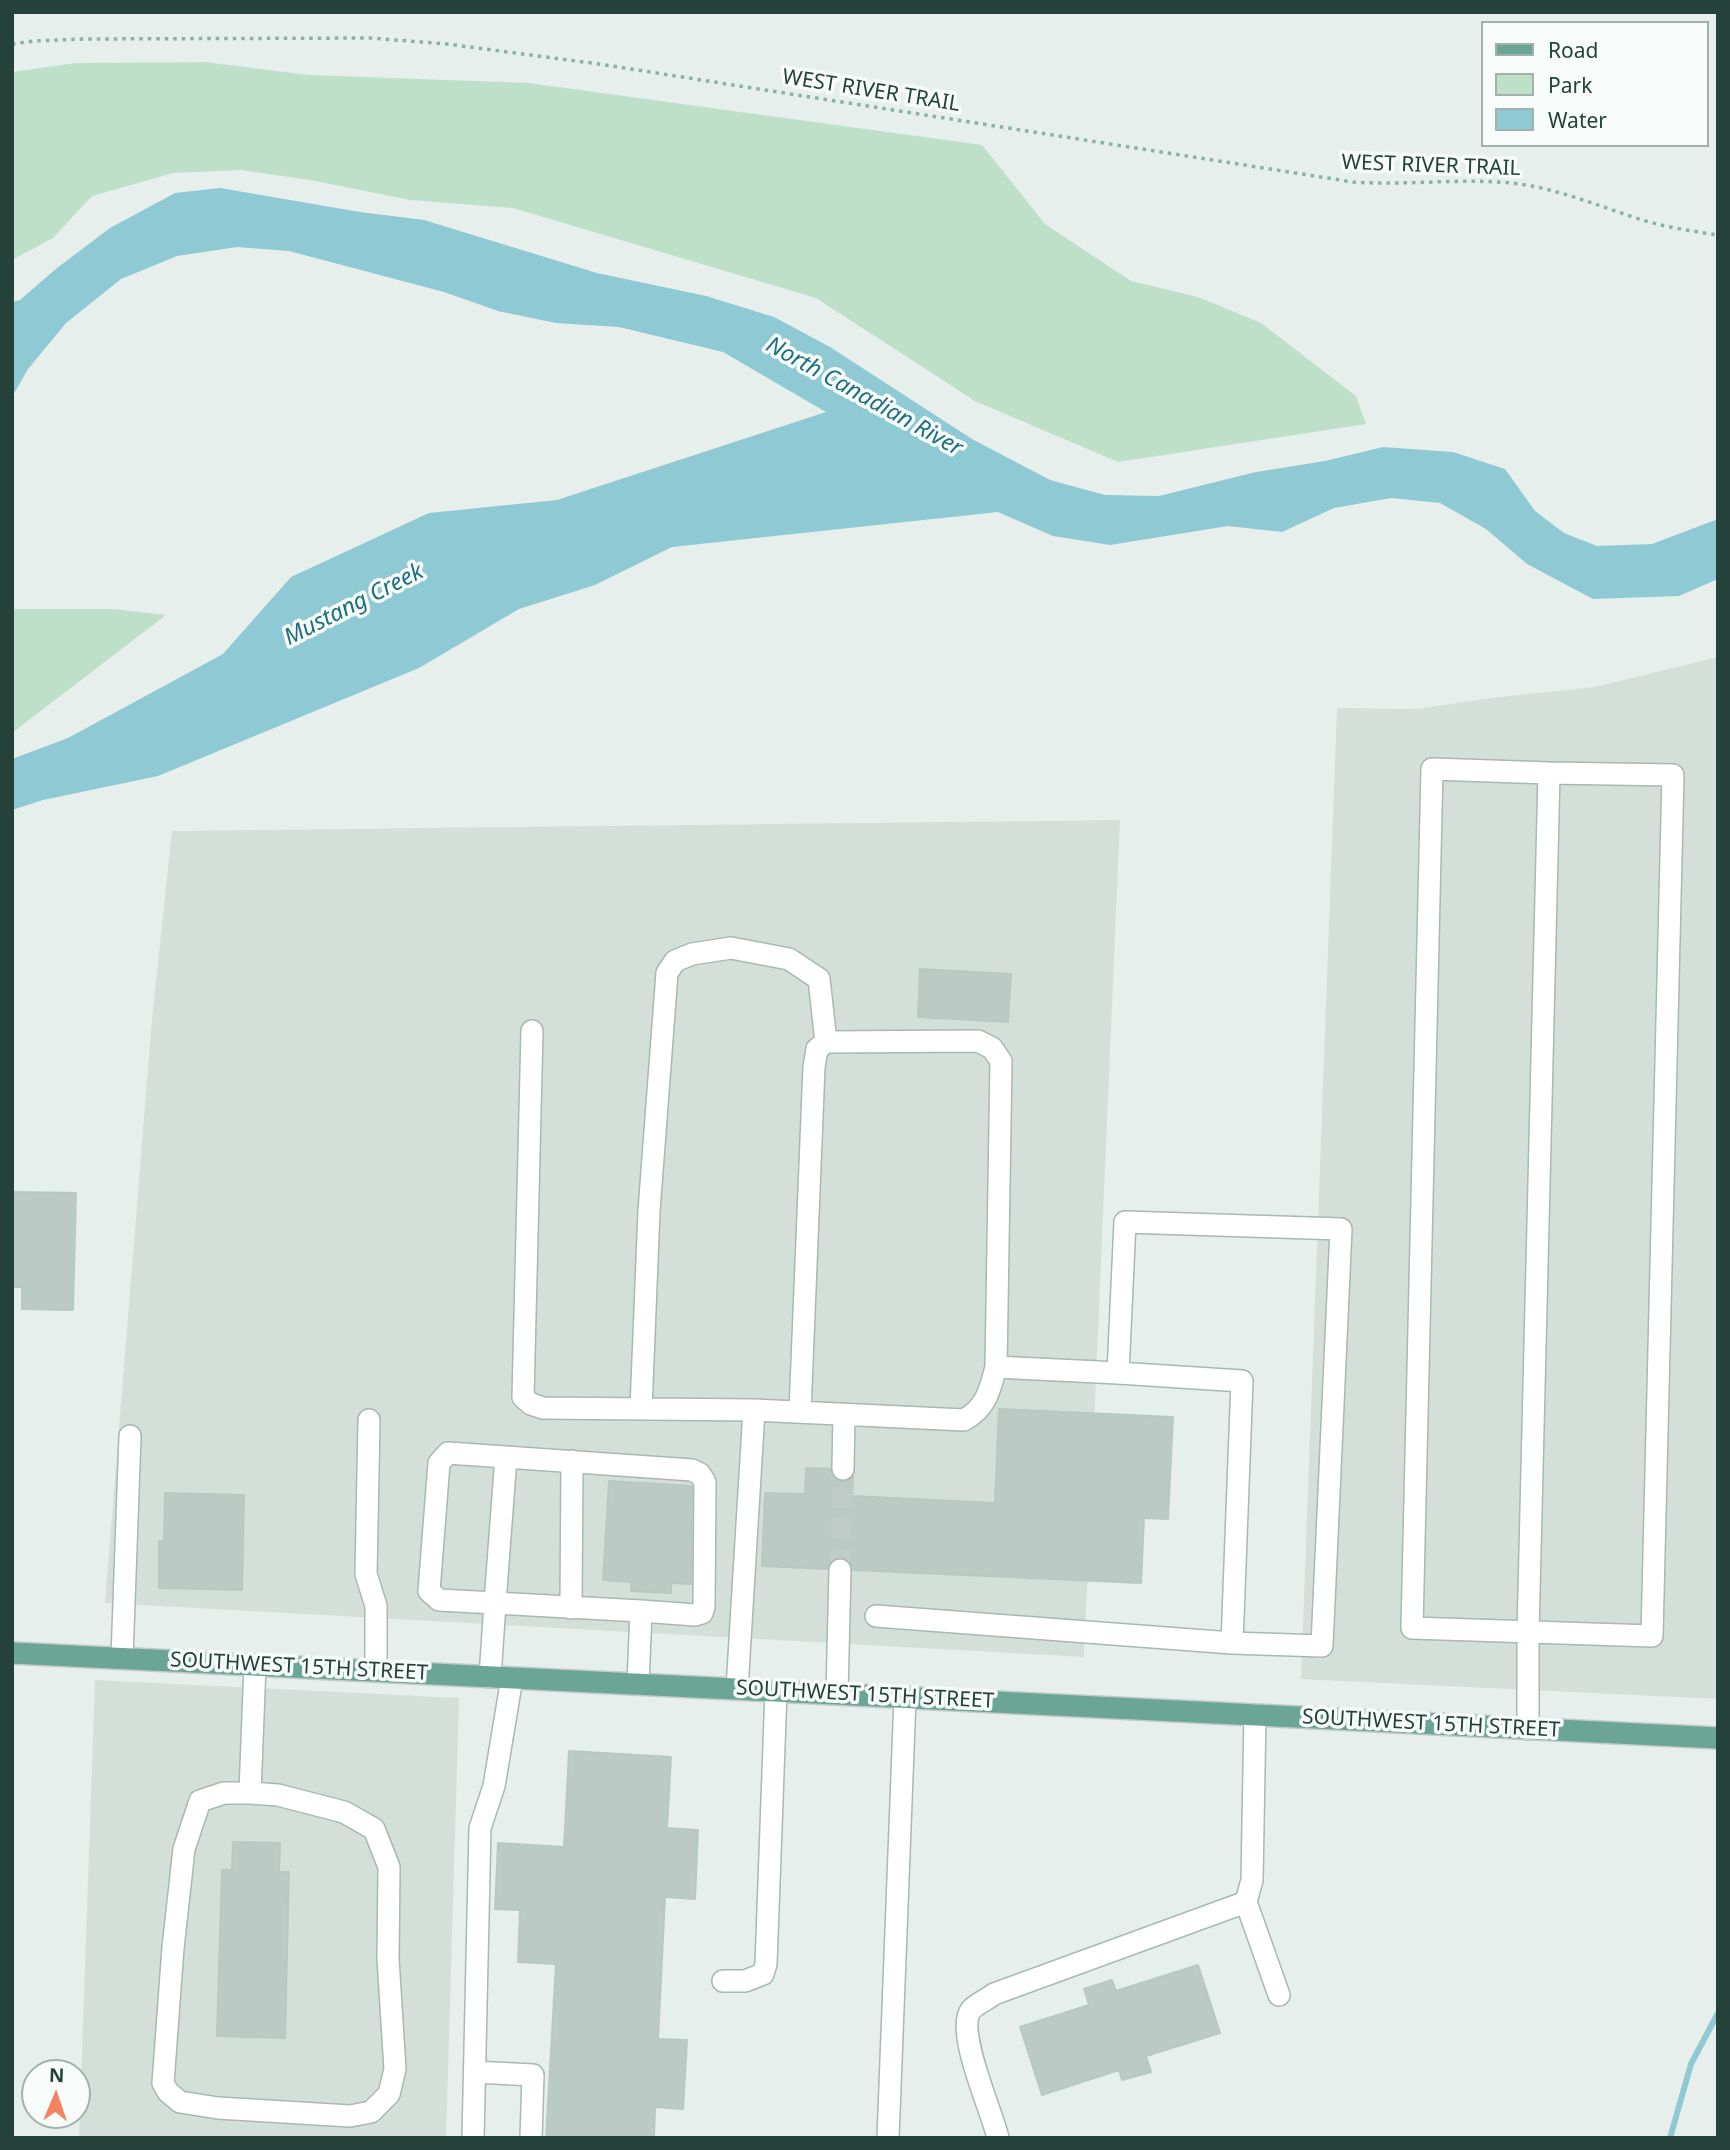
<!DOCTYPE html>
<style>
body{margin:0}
#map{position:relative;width:1730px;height:2150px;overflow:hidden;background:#e6efeb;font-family:"Noto Sans",sans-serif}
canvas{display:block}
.frame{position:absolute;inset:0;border:14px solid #24423a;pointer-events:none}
.legend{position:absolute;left:1481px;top:21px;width:228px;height:126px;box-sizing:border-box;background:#f7fbf9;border:2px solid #a3b1ad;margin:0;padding:9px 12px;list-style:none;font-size:21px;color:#24423a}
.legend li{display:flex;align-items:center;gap:14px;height:35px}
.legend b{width:35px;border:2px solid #a3b1ad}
.north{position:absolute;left:21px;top:2059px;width:70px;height:70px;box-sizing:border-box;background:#f7fbf9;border:2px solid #a3b1ad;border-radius:50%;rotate:2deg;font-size:19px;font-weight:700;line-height:28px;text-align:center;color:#24423a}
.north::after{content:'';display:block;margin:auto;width:24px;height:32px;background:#f4845f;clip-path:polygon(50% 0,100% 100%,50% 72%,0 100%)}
</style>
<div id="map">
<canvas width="1730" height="2150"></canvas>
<div class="frame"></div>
<ul class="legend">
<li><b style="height:9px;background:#6aa596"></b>Road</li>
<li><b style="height:19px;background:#bfe0c8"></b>Park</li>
<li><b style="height:19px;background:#8ec9d4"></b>Water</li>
</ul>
<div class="north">N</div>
</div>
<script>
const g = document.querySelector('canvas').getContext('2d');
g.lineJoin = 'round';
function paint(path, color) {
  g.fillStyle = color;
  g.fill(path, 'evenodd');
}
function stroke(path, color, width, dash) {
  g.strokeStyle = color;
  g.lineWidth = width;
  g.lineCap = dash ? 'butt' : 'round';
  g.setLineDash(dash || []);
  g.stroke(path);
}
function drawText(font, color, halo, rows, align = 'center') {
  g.font = font + ' "Noto Sans",sans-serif';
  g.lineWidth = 7;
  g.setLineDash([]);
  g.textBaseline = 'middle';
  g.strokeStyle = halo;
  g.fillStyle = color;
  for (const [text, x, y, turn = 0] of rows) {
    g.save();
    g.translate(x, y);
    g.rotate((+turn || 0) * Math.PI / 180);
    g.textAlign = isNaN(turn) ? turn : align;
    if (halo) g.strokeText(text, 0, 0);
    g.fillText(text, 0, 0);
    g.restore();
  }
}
const built = new Path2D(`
 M 1718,657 L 1718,1699 L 1301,1679 L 1337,708 L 1417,709 L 1491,698 L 1595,687 Z
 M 1120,820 L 1084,1657 L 105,1603 L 152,1019 L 172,831 Z
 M 95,1680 L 459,1698 L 446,2138 L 79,2138 Z`);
const green = new Path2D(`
 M 205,62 L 308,75 L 529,83 L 982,145 L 1045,224 L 1131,281 L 1198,297 L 1261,323 L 1356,396 L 1366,424 L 1118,462 L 975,401 L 816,298 L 513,208 L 410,200 L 310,180 L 241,170 L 173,173 L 92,196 L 53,238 L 12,260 L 12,72 L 76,63 Z
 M 12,609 L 114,609 L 166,615 L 12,733 Z`);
const water = new Path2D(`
 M 220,188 L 360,212 L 424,220 L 597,273 L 706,296 L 774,317 L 830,347 L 972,439 L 1050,480 L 1105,495 L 1159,496 L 1256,472 L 1325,461 L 1383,447 L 1453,452 L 1505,469 L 1535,511 L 1564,533 L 1597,546 L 1652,544 L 1718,519 L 1718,579 L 1679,596 L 1593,599 L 1527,564 L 1486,529 L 1440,503 L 1391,498 L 1334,508 L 1282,532 L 1228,526 L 1110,545 L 1053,536 L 998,512 L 672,547 L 595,585 L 519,609 L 419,668 L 158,776 L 43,800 L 12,810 L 12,759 L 68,738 L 223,654 L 291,577 L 429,513 L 557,500 L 826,412 L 723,352 L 619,327 L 556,323 L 498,311 L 444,292 L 289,251 L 237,247 L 177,256 L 121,279 L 66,323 L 28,369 L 12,397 L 12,302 L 20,300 L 57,268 L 110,228 L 175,193 Z`);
const stream = new Path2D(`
 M 1670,2138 L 1691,2064 L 1718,2013`);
const building = new Path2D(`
 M 920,969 L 1011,974 L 1008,1022 L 918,1017 Z
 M 14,1192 L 76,1193 L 73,1310 L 22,1309 L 22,1287 L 12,1287 Z
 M 999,1409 L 1173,1417 L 1168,1519 L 1144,1518 L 1141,1583 L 853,1570 L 851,1563 L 841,1557 L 833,1559 L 827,1569 L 762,1566 L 765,1493 L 805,1494 L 806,1468 L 830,1469 L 832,1476 L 842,1482 L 853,1477 L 852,1496 L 995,1503 Z
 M 609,1481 L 692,1486 L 691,1584 L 671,1583 L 671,1593 L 631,1591 L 631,1582 L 603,1580 Z
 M 165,1493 L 244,1495 L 242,1590 L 159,1588 L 159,1541 L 164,1541 Z
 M 569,1751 L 671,1757 L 667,1828 L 698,1830 L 695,1899 L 665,1897 L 658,2039 L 687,2040 L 683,2109 L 655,2107 L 654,2138 L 546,2138 L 556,1964 L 518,1962 L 520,1910 L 495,1909 L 498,1843 L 564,1847 Z
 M 233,1842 L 280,1843 L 279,1872 L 289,1872 L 285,2038 L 217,2036 L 222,1870 L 232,1870 Z
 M 1198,1965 L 1220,2033 L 1146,2056 L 1151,2072 L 1122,2080 L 1119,2070 L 1042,2095 L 1020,2027 L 1089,2005 L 1084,1989 L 1112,1980 L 1116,1991 Z`);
const minorTunnel = new Path2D(`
 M 840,1570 L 843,1469`);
const path = new Path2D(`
 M 12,44 L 34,41 L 84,39 L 370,38 L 447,44 L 599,64 L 1353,182 C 1409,186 1465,177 1520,184 C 1561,190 1599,206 1639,219 C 1664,227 1692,231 1718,235`);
const minor = new Path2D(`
 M 532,1031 L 523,1397 L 531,1404 L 543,1408 L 754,1410
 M 996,1367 L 1118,1373
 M 641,1409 L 649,1211 L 667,973 L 675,961 L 692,954 L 731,948 L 789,959 L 819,979 L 826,1042
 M 369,1420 L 366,1574 L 376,1606 L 376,1671
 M 506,1457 L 495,1603 L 439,1600 L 429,1591 L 439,1463 L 448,1453 L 692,1470 L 700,1474 L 705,1482 L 704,1607 L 702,1613 L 695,1615 L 641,1611
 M 843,1469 L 844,1414
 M 571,1608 L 572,1461
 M 876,1616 L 1232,1643 L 1322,1646 L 1341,1229 L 1125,1222 L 1118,1373 L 1242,1381 L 1232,1643
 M 122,1658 L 130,1436
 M 490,1677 L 495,1603 L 641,1611 L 638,1684
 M 737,1689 L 754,1410 L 964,1420 C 986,1408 990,1390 996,1367 L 1001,1061 L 992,1048 L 978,1041 L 826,1042 L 817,1049 L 814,1067 L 800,1412
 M 837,1694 L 840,1570
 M 1528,1729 L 1528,1633 L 1549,773 L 1432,769 L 1412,1628 L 1652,1636 L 1673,775 L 1549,773
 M 250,1793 L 278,1795 L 344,1812 L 374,1829 L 389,1867 L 388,1959 L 395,2069 L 389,2094 L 371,2112 L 350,2116 L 218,2108 L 180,2102 L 168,2092 L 163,2083 L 173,1948 L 184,1849 L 200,1801 L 224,1793 L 250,1793 L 255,1665
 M 1246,1902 L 1279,1995
 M 723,1981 L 745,1981 L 763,1974 L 766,1964 L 776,1691
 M 475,2072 L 533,2075 L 531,2138
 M 473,2138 L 480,1828 L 494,1786 L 512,1678
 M 888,2138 L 905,1698
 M 998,2138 C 992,2111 955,2031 971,2010 C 976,2004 988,1999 994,1994 L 1246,1902 L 1252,1880 L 1255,1715`);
const major = new Path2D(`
 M 12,1653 L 1718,1738`);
const streetNames = [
 ["WEST RIVER TRAIL",871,91,9],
 ["WEST RIVER TRAIL",1431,166,2],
 ["SOUTHWEST 15TH STREET",299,1667,3],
 ["SOUTHWEST 15TH STREET",865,1695,3],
 ["SOUTHWEST 15TH STREET",1431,1724,3]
];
const waterNames = [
 ["North Canadian River",864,397,29],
 ["Mustang Creek",354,605,-27]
];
paint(built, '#d4dfda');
paint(green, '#bfe0c8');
paint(water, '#8ec9d4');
stroke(stream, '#8ec9d4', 6);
paint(building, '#bbcac4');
stroke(building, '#b8c9c2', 2);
stroke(minorTunnel, '#bfccc8', 21, [21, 10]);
stroke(minor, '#a8b8b2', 24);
stroke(major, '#c2cac8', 24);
stroke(path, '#86b3a5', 3.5, [3.5, 5]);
stroke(minor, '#fff', 21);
stroke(major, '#6aa596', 21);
drawText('21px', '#24423a', '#f7fbf9', streetNames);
drawText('italic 23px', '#1c6f80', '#f7fbf9', waterNames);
</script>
